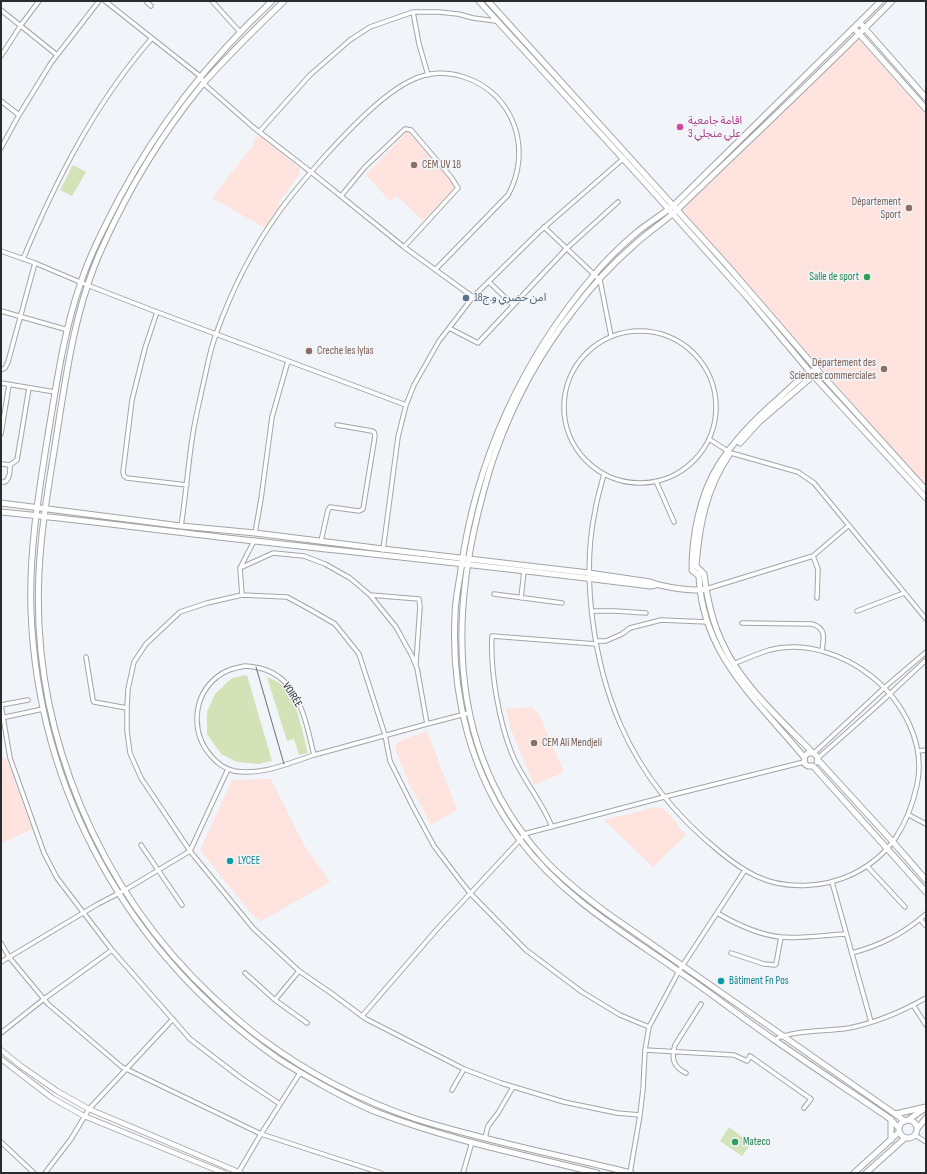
<!DOCTYPE html>
<meta charset="utf-8">
<style>
body{margin:0}
#map{position:relative;width:927px;height:1174px;overflow:hidden;background:#f1f4f8;font-family:"Sofia Sans Condensed",sans-serif}
canvas{display:block}
.frame{position:absolute;inset:0;border:2px solid #292b2c;pointer-events:none}
</style>
<div id="map">
<canvas width="927" height="1174"></canvas>
<div class="frame"></div>
</div>
<script>
const g = document.querySelector('canvas').getContext('2d');
g.lineJoin = 'round';
function paint(path, color) {
  g.fillStyle = color;
  g.fill(path, 'evenodd');
}
function stroke(path, color, width, dash) {
  g.strokeStyle = color;
  g.lineWidth = width;
  g.lineCap = dash ? 'butt' : 'round';
  g.setLineDash(dash || []);
  g.stroke(path);
}
function drawText(font, color, halo, rows, align = 'center') {
  g.font = font + ' "Sofia Sans Condensed","Noto Sans Arabic",sans-serif';
  g.lineWidth = 3;
  g.setLineDash([]);
  g.textBaseline = 'middle';
  g.strokeStyle = halo;
  g.fillStyle = color;
  for (const [text, x, y, turn = 0] of rows) {
    g.save();
    g.translate(x, y);
    g.rotate((+turn || 0) * Math.PI / 180);
    g.textAlign = isNaN(turn) ? turn : align;
    if (halo) g.strokeText(text, 0, 0);
    g.fillText(text, 0, 0);
    g.restore();
  }
}
const education = new Path2D(`
 M 851,38 L 855,38 L 862,42 L 926,115 L 926,487 L 825,372 L 682,210 L 774,114 Z
 M 408,131 L 416,136 L 445,171 L 456,188 L 423,221 L 397,196 L 390,201 L 366,175 Z
 M 259,136 L 264,138 L 268,141 L 268,144 L 269,143 L 298,167 L 300,171 L 299,175 L 278,203 L 281,205 L 265,228 L 212,198 L 254,144 L 254,139 Z
 M 531,707 L 539,714 L 564,772 L 534,785 L 511,730 L 506,709 Z
 M 427,731 L 457,810 L 431,825 L 409,783 L 395,749 L 397,742 Z
 M 1,756 L 7,760 L 32,829 L 3,843 L 1,838 Z
 M 271,779 L 304,845 L 330,882 L 261,921 L 253,916 L 200,850 L 232,780 Z
 M 656,807 L 662,808 L 669,814 L 686,835 L 653,867 L 604,820 Z`);
const green = new Path2D(`
 M 73,165 L 86,172 L 72,196 L 60,190 Z
 M 247,675 L 272,761 L 258,764 L 237,762 L 221,754 L 207,734 L 207,712 L 215,694 L 232,678 Z
 M 267,677 C 275,680 282,684 288,690 C 296,700 304,738 308,753 L 299,755 L 294,739 L 287,741 Z
 M 729,1127 L 751,1144 L 742,1156 L 720,1141 Z`);
const minor = new Path2D(`
 M 105,1 L 200,76 L 204,84 L 253,127 L 311,172 L 404,247 L 473,297
 M 146,1 L 151,6
 M 212,1 L 240,32
 M 1,10 L 57,55
 M 413,12 L 419,44 L 428,75
 M 1,56 L 21,25 L 39,1
 M 1,101 L 19,115
 M 259,132 L 310,75 L 350,40 L 370,27 L 413,12 L 439,12 L 458,14 L 473,18 L 496,21
 M 1,148 L 19,115 L 51,63 L 99,1
 M 341,196 L 365,167 L 405,129 L 411,130 L 451,177 L 458,188 L 404,247
 M 544,227 L 600,280 L 611,336
 M 1,251 L 35,263 L 87,285 L 157,312 L 406,405
 M 23,259 C 56,180 95,103 152,38
 M 489,282 L 513,305
 M 1,311 L 68,330
 M 157,312 L 145,348 L 132,400 L 123,472 L 124,476 L 127,478 L 187,485
 M 449,328 L 478,343 L 566,249 L 618,202
 M564 407a76 76 0 1 1 152 0a76 76 0 1 1-152 0Z
 M 1,370 L 5,368 L 8,362 L 35,263
 M 1,383 L 55,392
 M 1,434 L 9,385
 M 709,439 L 731,453 L 798,472 L 814,483 L 926,619
 M 1,464 L 10,465 L 17,460 L 29,388
 M 604,474 C 601,486 597,498 595,511 C 581,578 594,664 621,726 C 643,776 678,818 720,852 C 731,861 743,870 756,876 C 785,890 824,888 853,874 C 891,855 908,825 917,785 C 926,744 903,701 871,676 C 843,654 805,641 769,650 C 757,654 745,659 733,664
 M 656,481 L 674,522
 M 1,482 L 5,482 C 10,478 10,472 10,465
 M 181,526 C 186,495 188,464 193,433 C 196,414 201,395 205,376 C 208,362 211,347 216,334 C 231,292 253,248 279,212 C 293,192 309,174 325,156 C 347,132 382,94 412,80 C 428,72 447,71 464,77 C 514,93 533,150 508,195 L 436,269
 M 255,533 L 261,499 L 272,417 L 288,361
 M 321,541 L 328,510 L 330,507 L 359,511 L 363,509 L 375,436 L 374,432 L 372,431 L 337,425
 M 383,550 L 398,437 L 406,405 L 414,385 L 439,341 L 473,297 L 539,232 L 624,158
 M 813,556 L 818,569 L 817,598
 M 240,568 L 273,553 L 304,556 L 325,564 L 350,578 L 370,595 L 396,627 L 412,656 L 417,668 L 427,724
 M 706,589 L 813,556 L 848,526
 M 494,594 L 562,603
 M 242,595 L 240,568 L 254,541
 M 370,595 L 419,599 L 420,607 L 416,663
 M 521,598 L 524,571
 M 592,611 L 615,611 L 646,613
 M 857,611 L 904,593
 M 742,623 L 812,624 C 826,628 824,638 822,650
 M 596,641 L 606,641 L 622,634 L 630,628 L 661,620 L 708,622
 M 86,657 L 93,700 L 94,702 L 127,708
 M 245,666 C 297,668 304,714 314,755 C 289,763 261,776 234,771 C 225,769 216,762 211,756 C 191,733 192,697 217,677 C 225,670 235,668 245,666 Z
 M 1,705 L 10,758 L 44,853 L 57,878 L 112,950
 M 1,705 L 28,700
 M 1,718 L 43,709
 M 918,751 L 926,750
 M 814,753 L 884,688 L 926,652
 M 314,755 L 427,724 L 469,713
 M 818,758 L 879,704 L 926,660
 M 909,815 L 926,824
 M 552,827 C 542,801 522,779 512,754 C 499,722 490,670 492,636 L 596,644
 M 141,845 L 182,905
 M 867,866 L 905,907
 M 832,882 L 871,1022
 M 717,913 C 736,924 758,935 781,937 C 801,939 825,935 846,934
 M 920,919 L 926,926
 M 1,943 L 9,957 L 48,1004 L 122,1067 L 261,1134 L 381,1173
 M 731,953 L 764,964 L 775,965 L 776,964 L 781,937
 M 852,953 C 881,945 903,934 926,914
 M 1,962 L 98,904 L 125,890 L 190,851 L 228,769
 M 245,973 L 275,1000 L 307,1023
 M 275,1000 L 299,971
 M 913,1005 L 926,1025
 M 362,1016 L 438,928 L 520,840 L 524,834 L 664,797 L 804,762
 M 649,1027 L 620,1015 L 582,992 L 526,950 L 470,893 L 459,879 L 434,846 L 413,807 L 390,761 L 385,735 L 359,654 L 335,624 L 311,610 L 287,597 L 242,595 L 207,603 L 180,612 L 146,644 L 134,662 L 128,689 L 127,708 L 127,731 L 130,753 L 141,778 L 190,851 L 253,928 L 299,971 L 331,993 L 366,1019 L 464,1069 L 501,1083 L 564,1102 L 617,1113 L 640,1115 L 643,1089 L 645,1050 L 649,1027 L 679,971 L 745,870
 M 1,1033 L 44,999 L 112,950 L 190,1039 L 241,1078 L 280,1104
 M 773,1040 C 797,1029 824,1032 849,1028 C 875,1023 903,1011 926,998
 M 645,1050 L 734,1055 L 747,1061 L 750,1056 L 811,1099 L 804,1108
 M 686,1073 C 673,1067 671,1058 675,1045 L 701,1004
 M 452,1090 L 464,1069
 M 915,1135 L 926,1142
 M 485,1138 L 488,1126 L 498,1113 L 513,1087
 M 1,1142 L 34,1173
 M 45,1173 L 71,1139 L 89,1109 L 173,1019
 M 238,1173 L 261,1134 L 300,1073
 M 463,1173 L 472,1142
 M 630,1173 L 640,1115`);
const tertiary = new Path2D(`
 M 1,1050 L 21,1066 L 57,1091 L 89,1109 L 241,1173
 M 1,1059 L 52,1098 L 84,1116 L 224,1173`);
const secondary = new Path2D(`
 M 272,1 C 211,58 159,124 120,197 C 106,224 91,252 81,282 C 63,333 56,388 47,441 C 38,497 29,554 31,611 C 38,792 129,954 277,1058 C 292,1068 308,1077 324,1086 C 342,1096 360,1106 379,1113 C 449,1140 524,1155 597,1173
 M 284,1 C 255,29 227,56 201,86 C 161,135 128,190 102,248 C 75,307 66,375 56,439 C 49,483 41,528 39,573 C 31,731 98,890 214,998 C 229,1012 245,1027 262,1039 C 308,1073 362,1101 416,1119 C 486,1141 559,1155 631,1173
 M 479,1 L 648,186 L 748,298 L 810,372 L 926,498
 M 488,1 L 726,264 L 821,374 L 926,490
 M 881,1 L 674,205 C 662,215 648,223 636,233 C 621,246 606,260 594,275 C 523,358 476,460 461,569 C 459,584 455,600 455,616 C 451,696 471,775 520,840 C 562,897 626,934 684,975 C 715,996 745,1020 776,1041 C 813,1067 851,1092 889,1118 L 899,1128
 M 892,1 C 822,72 749,140 678,209 C 664,222 648,232 634,245 C 612,264 591,287 573,311 C 540,353 513,403 495,454 C 488,473 483,493 478,513 C 448,636 455,760 543,858 C 562,879 584,896 607,913 L 905,1121
 M 860,23 L 926,98
 M 854,28 L 926,109
 M 812,371 C 800,377 789,389 779,398 C 757,417 735,439 719,464 C 700,494 692,535 692,570 L 699,576 C 702,655 757,700 804,757 L 805,764 L 808,766 L 813,766 L 926,892
 M 740,443 L 760,421 L 815,374
 M 729,455 C 706,489 699,526 696,566 L 704,574 C 707,598 712,622 723,644 C 740,683 782,721 812,752
 M 1,503 L 181,526 L 255,533 L 383,549 L 589,573 L 650,582 C 663,587 692,592 706,589
 M 1,512 C 86,520 170,532 255,541 C 387,556 518,569 650,586 L 656,585
 M 804,757 L 808,753 L 814,753 L 818,758 L 817,762
 M 818,760 L 893,842 L 926,880
 M 895,1114 L 926,1107
 M 891,1119 L 891,1140
 M899 1129a9 9 0 1 1 18 0a9 9 0 1 1-18 0Z
 M 908,1120 L 924,1109
 M 917,1129 L 926,1118
 M 854,1173 L 899,1132
 M 866,1173 L 905,1138`);
const tram = new Path2D(`
 M 256,667 L 284,764`);
const markers = [
 [680,127,4,"#d1479c"],
 [414,165,4,"#8d6e63"],
 [909,208,4,"#8d6e63"],
 [867,277,4,"#2e9e5b"],
 [466,298,4,"#5c6f8a"],
 [309,351,4,"#8d6e63"],
 [884,369,4,"#8d6e63"],
 [534,743,4,"#8d6e63"],
 [230,861,4,"#0f9aa8"],
 [721,981,4,"#0f9aa8"],
 [735,1142,4,"#2e9e5b"]
];
const hotelNames = [
 ["اقامة جامعية",688,121],
 ["علي منجلي 3",688,134]
];
const educationNames = [
 ["CEM UV 18",422,165],
 ["Département",901,202,"right"],
 ["Sport",901,215,"right"],
 ["Creche les lylas",317,351],
 ["Département des",876,363,"right"],
 ["Sciences commerciales",876,376,"right"],
 ["CEM Ali Mendjeli",542,743]
];
const leisureNames = [
 ["Salle de sport",859,277],
 ["Mateco",743,1142,"left"]
];
const serviceNames = [
 ["امن حضري و.ج18",474,298]
];
const streetNames = [
 ["VOIRÉE",292,695,58]
];
const cultureNames = [
 ["LYCEE",238,861],
 ["Bâtiment Fn Pos",729,981]
];
paint(education, '#fee3df');
paint(green, '#d4e2b8');
stroke(minor, '#a2a5a8', 5.5);
stroke(tertiary, '#a2a5a8', 6);
stroke(secondary, '#a2a5a8', 7);
stroke(minor, '#fff', 3.5);
stroke(tertiary, '#fff', 4.5);
stroke(secondary, '#fff', 5);
stroke(tram, '#6c6e70', 1);
for (const [x, y, r, color] of markers) {
  const dot = new Path2D();
  dot.arc(x, y, r, 0, 2 * Math.PI);
  g.fillStyle = color;
  g.fill(dot);
  stroke(dot, '#f1f4f8', 1.5);
}
drawText('11px', '#b23c85', '#f1f4f8', hotelNames, 'left');
drawText('11px', '#785e54', '#f1f4f8', educationNames, 'left');
drawText('11px', '#27864d', '#f1f4f8', leisureNames, 'right');
drawText('11px', '#4e5e75', '#f1f4f8', serviceNames, 'left');
drawText('11px', '#292b2c', '#f1f4f8', streetNames);
drawText('11px', '#0d838f', '#f1f4f8', cultureNames, 'left');
</script>
